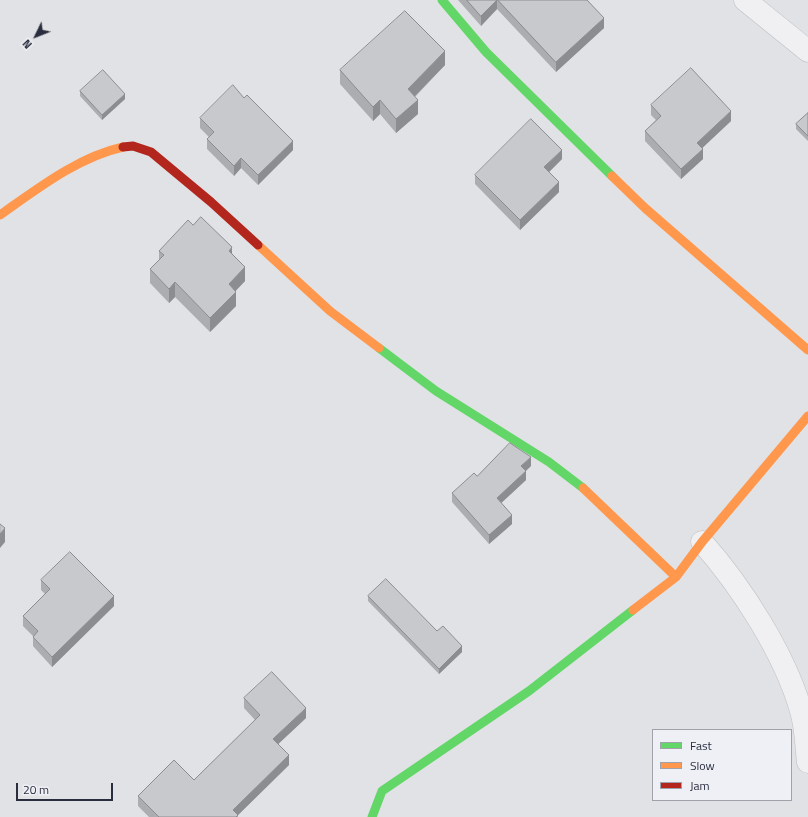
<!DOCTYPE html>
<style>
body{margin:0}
#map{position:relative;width:808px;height:817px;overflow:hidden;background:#e1e2e5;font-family:"Titillium Web",sans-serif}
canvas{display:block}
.legend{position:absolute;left:652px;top:729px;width:140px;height:72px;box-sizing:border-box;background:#eef0f5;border:1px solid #9fa2ab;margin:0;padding:5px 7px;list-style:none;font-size:12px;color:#292d3d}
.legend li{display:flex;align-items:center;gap:8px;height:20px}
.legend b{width:20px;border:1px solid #9fa2ab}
.north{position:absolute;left:16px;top:16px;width:40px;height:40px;-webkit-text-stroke:3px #eef0f5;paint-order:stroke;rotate:227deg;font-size:11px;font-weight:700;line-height:16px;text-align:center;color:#292d3d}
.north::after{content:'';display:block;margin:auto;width:14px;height:18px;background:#292d3d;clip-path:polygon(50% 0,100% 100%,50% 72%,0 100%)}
.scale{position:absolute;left:16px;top:783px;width:97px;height:18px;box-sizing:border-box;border:2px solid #292d3d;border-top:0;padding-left:5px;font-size:12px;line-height:14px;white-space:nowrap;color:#292d3d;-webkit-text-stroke:3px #eef0f5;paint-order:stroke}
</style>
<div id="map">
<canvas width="808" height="817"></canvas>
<ul class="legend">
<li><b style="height:5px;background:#63d668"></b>Fast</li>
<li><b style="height:5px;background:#ff974d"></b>Slow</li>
<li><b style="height:5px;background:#b3261e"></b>Jam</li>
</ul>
<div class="north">N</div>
<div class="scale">20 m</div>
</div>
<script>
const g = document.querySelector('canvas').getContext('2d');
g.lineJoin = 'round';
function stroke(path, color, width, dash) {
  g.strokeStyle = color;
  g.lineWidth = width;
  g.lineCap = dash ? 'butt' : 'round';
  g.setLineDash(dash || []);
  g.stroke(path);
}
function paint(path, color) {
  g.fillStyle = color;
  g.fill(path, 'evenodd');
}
const street = new Path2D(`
 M 745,0 L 808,51
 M 702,542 C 741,586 785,654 801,711 C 806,727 806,746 808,762`);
const fast = new Path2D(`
 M 442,0 L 486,52 L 612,176
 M 379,348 L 436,391 L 549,462 L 583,488
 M 372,817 L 382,791 L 529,691 L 633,610`);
const slow = new Path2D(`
 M 612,176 L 645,208 L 808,350
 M 0,215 C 37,189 78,157 123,147
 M 258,245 L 330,311 L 379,348
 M 583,488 L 676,577
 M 633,610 L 676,577 L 702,542 L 808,416`);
const jam = new Path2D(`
 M 123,147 L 133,146 L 151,152 L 211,202 L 258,245`);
const wall = new Path2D(`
 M 458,0 L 587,0 L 604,28 L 556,72 L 497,9 L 481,26 Z
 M 445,65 L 415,97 L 418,114 L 396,133 L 380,114 L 373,121 L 340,84 L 340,70 Z
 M 80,91 L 125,99 L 102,120 L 80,96 Z
 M 651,105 L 731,121 L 702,148 L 703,159 L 681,179 L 645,141 L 645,131 L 656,120 L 651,115 Z
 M 808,113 L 808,141 L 796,129 L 796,124 Z
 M 200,118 L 293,150 L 258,185 L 241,168 L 234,176 L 207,149 L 207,139 L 209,137 L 200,128 Z
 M 562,159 L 549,172 L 559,192 L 520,230 L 475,184 L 475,175 Z
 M 193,225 L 232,253 L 245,281 L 235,291 L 236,306 L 210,332 L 175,297 L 169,303 L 150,283 L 150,269 L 159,260 L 159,251 Z
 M 531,466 L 526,471 L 526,480 L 501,503 L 512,524 L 489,544 L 452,502 L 452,493 L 477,476 Z
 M 41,580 L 114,606 L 52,667 L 33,646 L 33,636 L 23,626 L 23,616 L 45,594 L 41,590 Z
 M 368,596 L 437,631 L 462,652 L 439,674 L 368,601 Z
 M 244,698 L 306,718 L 278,744 L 289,765 L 238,815 L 238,817 L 149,817 L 138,806 L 138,796 L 194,780 L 255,720 L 244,708 Z`);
const shadedWall = new Path2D(`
 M 497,0 L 497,9 L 481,26 L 481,16 Z
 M 604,18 L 604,28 L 556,72 L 556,62 Z
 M 445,51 L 445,65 L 408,103 L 408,89 Z
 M 125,94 L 125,99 L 102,120 L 102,115 Z
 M 380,100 L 380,114 L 373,121 L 373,107 Z
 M 418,100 L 418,114 L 396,133 L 396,119 Z
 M 731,111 L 731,121 L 697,153 L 697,143 Z
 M 293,141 L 293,150 L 258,185 L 258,175 Z
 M 703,149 L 703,159 L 681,179 L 681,169 Z
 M 562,150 L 562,159 L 544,177 L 544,167 Z
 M 241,158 L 241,168 L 234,176 L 234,166 Z
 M 559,182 L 559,192 L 520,230 L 520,220 Z
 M 232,247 L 232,261 L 229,251 Z
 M 245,267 L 245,281 L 229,298 L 229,284 Z
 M 175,282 L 175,297 L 169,303 L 169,289 Z
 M 236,292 L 236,306 L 210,332 L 210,318 Z
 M 531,457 L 531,466 L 521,475 L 521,466 Z
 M 526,471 L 526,480 L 497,507 L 497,498 Z
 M 512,515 L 512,524 L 489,544 L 489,535 Z
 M 5,528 L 5,542 L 0,548 L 0,534 Z
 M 114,596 L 114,606 L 52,667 L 52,657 Z
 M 462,646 L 462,652 L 439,674 L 439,669 Z
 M 306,708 L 306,718 L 273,749 L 273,739 Z
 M 289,755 L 289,765 L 236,817 L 233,810 Z`);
const building = new Path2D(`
 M 467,0 L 497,0 L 481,16 Z
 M 498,0 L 587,0 L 604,18 L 556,62 Z
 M 405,11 L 445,51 L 408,89 L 418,100 L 396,119 L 380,100 L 373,107 L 340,70 Z
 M 691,68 L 731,111 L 697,143 L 703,149 L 681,169 L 645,131 L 661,116 L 651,105 Z
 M 103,70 L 125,94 L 102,115 L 80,91 Z
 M 233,85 L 244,98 L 247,95 L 293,141 L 258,175 L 241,158 L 234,166 L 207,139 L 214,132 L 200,118 Z
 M 808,113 L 808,136 L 796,124 Z
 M 531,119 L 562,150 L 544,167 L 559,182 L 520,220 L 475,175 Z
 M 201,217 L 232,247 L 229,251 L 245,267 L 229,284 L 236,292 L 210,318 L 175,282 L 169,289 L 150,269 L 164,255 L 159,251 L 188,220 L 193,225 Z
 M 510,443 L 531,457 L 521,466 L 526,471 L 497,498 L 512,515 L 489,535 L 452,493 L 474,473 L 477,476 Z
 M 0,524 L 5,528 L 0,534 Z
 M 70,552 L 114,596 L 52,657 L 33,637 L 38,631 L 23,616 L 50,589 L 41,580 Z
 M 386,579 L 437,631 L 443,626 L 462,646 L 439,669 L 368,596 Z
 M 272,672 L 306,708 L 273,739 L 289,755 L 233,810 L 238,815 L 236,817 L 159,817 L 138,796 L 174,760 L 194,780 L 260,715 L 244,698 Z`);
stroke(street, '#bebfc2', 23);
stroke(street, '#f0f0f2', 22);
stroke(fast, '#63d668', 9);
stroke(slow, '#ff974d', 9);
stroke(jam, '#b3261e', 9);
paint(wall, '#acadb0');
paint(shadedWall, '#8c8d90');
paint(building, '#c8c9cd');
stroke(building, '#8c8d90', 1);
</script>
